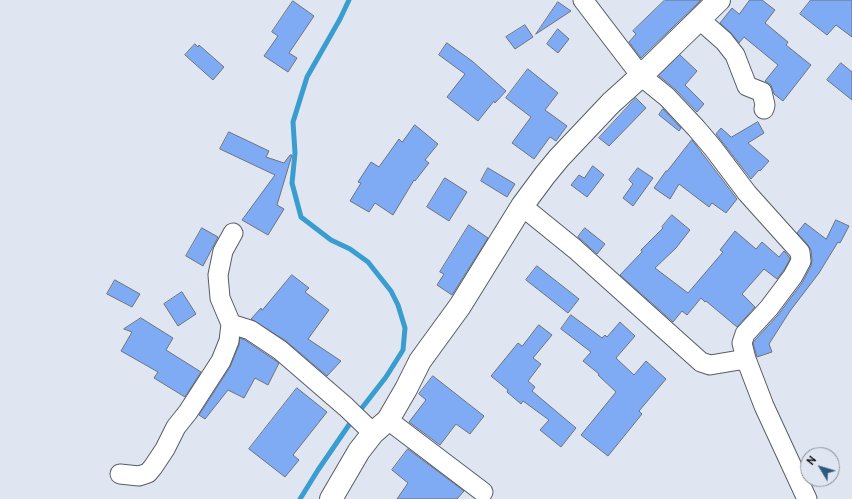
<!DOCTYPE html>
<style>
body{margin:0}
#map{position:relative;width:852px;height:499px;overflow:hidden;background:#e0e6f1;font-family:Cabin,sans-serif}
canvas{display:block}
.north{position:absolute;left:800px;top:447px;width:40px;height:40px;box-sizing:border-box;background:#e0e6f1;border:1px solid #8b9098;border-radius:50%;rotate:308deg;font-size:11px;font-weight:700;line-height:16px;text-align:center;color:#0c0e12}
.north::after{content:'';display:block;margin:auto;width:14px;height:18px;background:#2c5b7a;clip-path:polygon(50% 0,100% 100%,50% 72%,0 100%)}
</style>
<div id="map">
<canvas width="852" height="499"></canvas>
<div class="north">N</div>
</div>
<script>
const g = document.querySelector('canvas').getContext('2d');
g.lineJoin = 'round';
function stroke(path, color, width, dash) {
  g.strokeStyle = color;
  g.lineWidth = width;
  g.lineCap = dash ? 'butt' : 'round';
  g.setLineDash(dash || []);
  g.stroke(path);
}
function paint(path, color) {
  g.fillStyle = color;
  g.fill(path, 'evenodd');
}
const stream = new Path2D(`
 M 349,0 L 340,19 L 307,77 L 293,122 L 295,153 L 292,183 L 301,217 L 331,240 L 350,249 L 368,262 L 391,291 L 398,305 L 405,328 L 403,350 L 386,377 L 358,413
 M 300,499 L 318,470 L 353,419`);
const building = new Path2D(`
 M 665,0 L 701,0 L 641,58 L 629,42 L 636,34 L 633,31 Z
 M 750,0 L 762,0 L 775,10 L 765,23 L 788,42 L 786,45 L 811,65 L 783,101 L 774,94 L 771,85 L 765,81 L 778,65 L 744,37 L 739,43 L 731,33 L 720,23 L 732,8 L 739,14 Z
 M 811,0 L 852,0 L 852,37 L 836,25 L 827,35 L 800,14 Z
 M 293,1 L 314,16 L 289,53 L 297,58 L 288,72 L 264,56 L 278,36 L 272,32 Z
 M 558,2 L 571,11 L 536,34 Z
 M 525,25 L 533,37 L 515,49 L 506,37 Z
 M 558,29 L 569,39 L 558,53 L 547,44 Z
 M 447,43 L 472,61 L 506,91 L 495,103 L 494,101 L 478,121 L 447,97 L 465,74 L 439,55 Z
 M 195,44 L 198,47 L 199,45 L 224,67 L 213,80 L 185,55 Z
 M 680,55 L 697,71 L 685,85 L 704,104 L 697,112 L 675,89 L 659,76 Z
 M 841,63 L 852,72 L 852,100 L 827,80 Z
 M 528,69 L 558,93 L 545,110 L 567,126 L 556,141 L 550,137 L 534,159 L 512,143 L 531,117 L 506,98 Z
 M 636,98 L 646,108 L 609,146 L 599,138 Z
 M 663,109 L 681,128 L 679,131 L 659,115 Z
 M 758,122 L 764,133 L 748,143 L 769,161 L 760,171 L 759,170 L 751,179 L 716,134 L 721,128 L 731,137 Z
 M 415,125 L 438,144 L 425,160 L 429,163 L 415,181 L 414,180 L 393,215 L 375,203 L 369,212 L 350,201 L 361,183 L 358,182 L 371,162 L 379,167 L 399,139 L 402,142 Z
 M 229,132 L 269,151 L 266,157 L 284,163 L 290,155 L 292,155 L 277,205 L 284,209 L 268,235 L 242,220 L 275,175 L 220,149 Z
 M 692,140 L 737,199 L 726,213 L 712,203 L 709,207 L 679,184 L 670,199 L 654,188 L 666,171 L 667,171 Z
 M 593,166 L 604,175 L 587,197 L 571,185 L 579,175 L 584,178 Z
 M 488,168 L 515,184 L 507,197 L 481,181 Z
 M 638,168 L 653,178 L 633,206 L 623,198 L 633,184 L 629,180 Z
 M 445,178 L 467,192 L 449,221 L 427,207 Z
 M 672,215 L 690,230 L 676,248 L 655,268 L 688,293 L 723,252 L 720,250 L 735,231 L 756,249 L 762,242 L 779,257 L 784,251 L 789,257 L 790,259 L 784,270 L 777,279 L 764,269 L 742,294 L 755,307 L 737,327 L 706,301 L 705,302 L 701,298 L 687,315 L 682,311 L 673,322 L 620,275 L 642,252 L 641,250 L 663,228 L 662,227 Z
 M 836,220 L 849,226 L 840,243 L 838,242 L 819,273 L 790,311 L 769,344 L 772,352 L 757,357 L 753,343 L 755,340 L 778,315 L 802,283 L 811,266 L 812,260 L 811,250 L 808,245 L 797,233 L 805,223 L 826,239 Z
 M 469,225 L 488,238 L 452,295 L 437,285 L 444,274 L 440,272 Z
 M 202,228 L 218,237 L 203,266 L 186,256 Z
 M 585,228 L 605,244 L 597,254 L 578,237 Z
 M 537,266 L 579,299 L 568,313 L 526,280 Z
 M 292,275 L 309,288 L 305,292 L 329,310 L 308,339 L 341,361 L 327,376 L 286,341 L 251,319 L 261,308 L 262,310 Z
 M 115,280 L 140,294 L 132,307 L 107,294 Z
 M 182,292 L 196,314 L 178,326 L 164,304 Z
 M 571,315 L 602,338 L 605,335 L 607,337 L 620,322 L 635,336 L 616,358 L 634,375 L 646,361 L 666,379 L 639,411 L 642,414 L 608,456 L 581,435 L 616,392 L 598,375 L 599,374 L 583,361 L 591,352 L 561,329 Z
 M 141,318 L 173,338 L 166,350 L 201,372 L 185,397 L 154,378 L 158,372 L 121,351 L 132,332 L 124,329 Z
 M 539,325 L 552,335 L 533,358 L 541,364 L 528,381 L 535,387 L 532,391 L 576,428 L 561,447 L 540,430 L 549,420 L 523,401 L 521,404 L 507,392 L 508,390 L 491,376 L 518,343 L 522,346 Z
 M 240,338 L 245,340 L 279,363 L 268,385 L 255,378 L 244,398 L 228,390 L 205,419 L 199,415 L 230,367 L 239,345 Z
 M 433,376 L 484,416 L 470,434 L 456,424 L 440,445 L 409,422 L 426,400 L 419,394 Z
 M 297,388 L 327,412 L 293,455 L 299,460 L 285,477 L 249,449 Z
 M 408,449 L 464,491 L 457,499 L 397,499 L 408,483 L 392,470 Z`);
const street = new Path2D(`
 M 583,0 L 641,76 L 667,97 L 696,128 L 713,148 L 747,193 L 800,252 L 801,261 L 793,276 L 769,308 L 745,334 L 742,343 L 746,359 L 764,406 L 807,499
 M 699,19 L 724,41 L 735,55 L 747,86 L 762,92 L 765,105 L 764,109
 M 522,206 L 575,249 L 701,362 L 710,365 L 746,359
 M 231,324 L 250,330 L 280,350 L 346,407 L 373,433
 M 388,420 L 483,492
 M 120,474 L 139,476 L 148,473 L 153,467 L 165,449 L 176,427 L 188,412 L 221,361 L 229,341 L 231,324 L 220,298 L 218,275 L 223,251 L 233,233`);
const secondary = new Path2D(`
 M 331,499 L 359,451 L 373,433 L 388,420 L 406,389 L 420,361 L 460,306 L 522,206 L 545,175 L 559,158 L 611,103 L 641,76 L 719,0`);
stroke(stream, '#3a9dd0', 5);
paint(building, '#7fabf5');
stroke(building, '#6d737c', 1);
stroke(street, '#575d65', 21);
stroke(secondary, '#575d65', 24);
stroke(street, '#fff', 19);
stroke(secondary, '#fff', 22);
</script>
